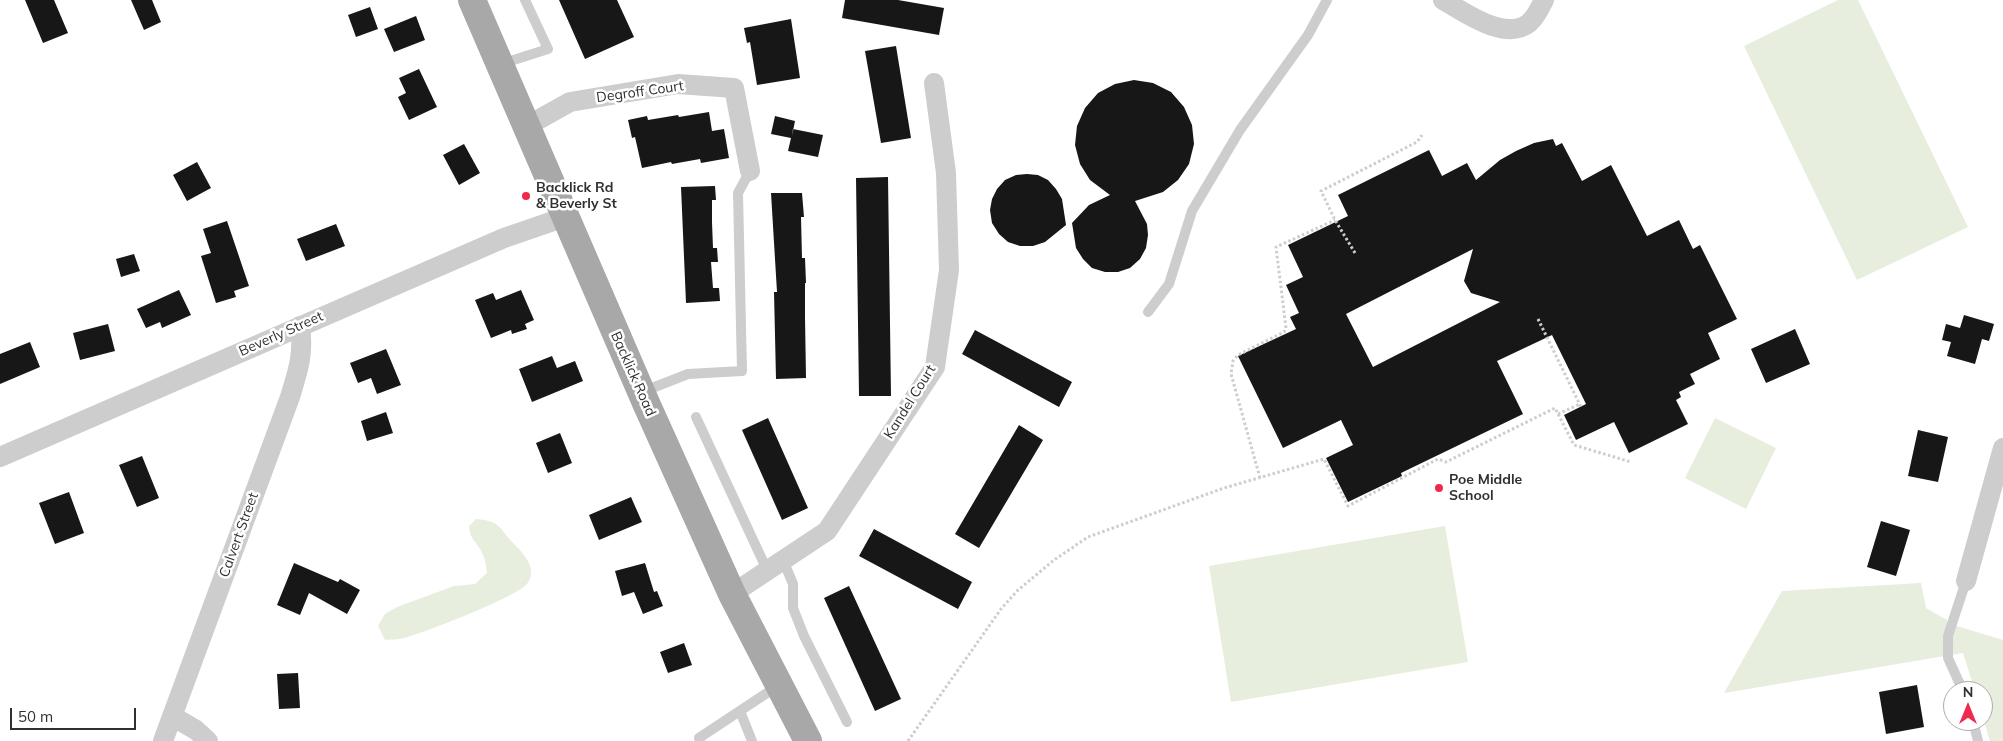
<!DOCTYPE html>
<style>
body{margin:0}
#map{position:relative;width:2003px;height:741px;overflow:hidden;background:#fff;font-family:Mulish,sans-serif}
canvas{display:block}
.north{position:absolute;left:1943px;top:681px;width:50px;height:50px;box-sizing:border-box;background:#fff;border:1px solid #acacac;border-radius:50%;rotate:0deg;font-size:14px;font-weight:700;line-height:20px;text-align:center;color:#303030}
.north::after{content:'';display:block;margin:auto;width:18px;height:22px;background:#ef294b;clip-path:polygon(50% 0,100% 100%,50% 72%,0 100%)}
.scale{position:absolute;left:10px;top:708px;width:126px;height:22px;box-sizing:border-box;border:2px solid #303030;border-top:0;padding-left:6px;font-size:15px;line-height:18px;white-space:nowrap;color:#303030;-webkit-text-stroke:4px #fff;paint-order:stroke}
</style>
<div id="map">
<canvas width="2003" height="741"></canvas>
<div class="north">N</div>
<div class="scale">50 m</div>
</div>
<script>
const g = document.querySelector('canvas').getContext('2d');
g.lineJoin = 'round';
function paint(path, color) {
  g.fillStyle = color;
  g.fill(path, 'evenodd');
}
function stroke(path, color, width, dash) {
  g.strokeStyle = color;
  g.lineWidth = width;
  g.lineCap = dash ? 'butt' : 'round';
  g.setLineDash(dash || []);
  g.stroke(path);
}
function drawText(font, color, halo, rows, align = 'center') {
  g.font = font + ' Mulish,sans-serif';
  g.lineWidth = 5;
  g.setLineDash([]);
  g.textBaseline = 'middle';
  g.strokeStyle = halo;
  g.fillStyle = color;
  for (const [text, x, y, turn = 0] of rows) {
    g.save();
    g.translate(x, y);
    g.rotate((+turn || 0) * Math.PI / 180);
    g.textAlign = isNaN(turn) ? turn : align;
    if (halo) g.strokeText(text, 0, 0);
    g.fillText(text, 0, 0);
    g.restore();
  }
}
const green = new Path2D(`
 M 1838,0 L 1858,0 L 1968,227 L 1857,280 L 1744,46 Z
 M 1715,418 L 1776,448 L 1746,509 L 1685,478 Z
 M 476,519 C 502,521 498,528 515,545 C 525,555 538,570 527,584 C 518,596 422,634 404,638 C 398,640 391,639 385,640 L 378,626 L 385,614 L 397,607 L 454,586 L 475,584 L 487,573 C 486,564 485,557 480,549 C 474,539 470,539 469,526 Z
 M 1445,526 L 1468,662 L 1231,702 L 1209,566 Z
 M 1921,583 L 1926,608 L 1947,620 L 1947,623 L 2003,640 L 2003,741 L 1990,741 L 1983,718 L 1983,691 L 1975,691 L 1963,653 L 1724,693 L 1782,591 Z`);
const building = new Path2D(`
 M 25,0 L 54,0 L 68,33 L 43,43 Z
 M 131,0 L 152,0 L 161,22 L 144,30 Z
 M 559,0 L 617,0 L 634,37 L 585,59 Z
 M 845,0 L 898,0 L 944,8 L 939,35 L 842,18 Z
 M 370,7 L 378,29 L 356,37 L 348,15 Z
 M 416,16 L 425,40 L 394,52 L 384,29 Z
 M 791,19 L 800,78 L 757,85 L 750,42 L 747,43 L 744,28 Z
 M 896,46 L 911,138 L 881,143 L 865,51 Z
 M 419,69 L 437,107 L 409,120 L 398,97 L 406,93 L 399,78 Z
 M 1134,80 L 1153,83 L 1171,92 L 1184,107 L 1192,125 L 1194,144 L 1189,164 L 1178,180 L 1163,192 L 1135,201 L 1147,224 L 1148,235 L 1146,248 L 1140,259 L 1130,268 L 1118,272 L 1105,272 L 1092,268 L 1083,259 L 1076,248 L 1072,223 L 1089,205 L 1110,195 L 1090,180 L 1080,164 L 1075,145 L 1077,126 L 1085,108 L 1098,93 L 1115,84 Z
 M 709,112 L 712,131 L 724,129 L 729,158 L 701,163 L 700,159 L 672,164 L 671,162 L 642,168 L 635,137 L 632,138 L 628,120 L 647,116 L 648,120 L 678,115 L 679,117 Z
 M 775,116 L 795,121 L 792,136 L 793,129 L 823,135 L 818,157 L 788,151 L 791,138 L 771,134 Z
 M 1553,139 L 1556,146 L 1562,143 L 1582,181 L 1611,165 L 1647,236 L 1679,220 L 1693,249 L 1700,245 L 1737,319 L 1708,333 L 1720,359 L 1690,374 L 1695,384 L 1679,392 L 1681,397 L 1676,400 L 1688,424 L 1629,453 L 1614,422 L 1576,440 L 1564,415 L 1586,404 L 1552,335 L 1497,361 L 1523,414 L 1401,473 L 1402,476 L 1348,502 L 1326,458 L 1353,445 L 1341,420 L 1283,448 L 1238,356 L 1296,329 L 1290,317 L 1299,313 L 1286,285 L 1303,277 L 1288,245 L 1348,216 L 1338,195 L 1429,150 L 1442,176 L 1467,163 L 1476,180 L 1500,160 L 1516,151 L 1534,143 ZM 1473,249 L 1464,281 L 1471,293 L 1500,302 L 1373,367 L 1346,314 Z
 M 464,144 L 480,173 L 459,185 L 443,155 Z
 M 197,162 L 211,188 L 187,201 L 173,175 Z
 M 1027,174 L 1038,175 L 1048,180 L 1056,189 L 1062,199 L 1066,225 L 1045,242 L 1033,246 L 1020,246 L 1008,242 L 999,234 L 992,223 L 990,210 L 992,199 L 997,189 L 1005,180 L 1016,175 Z
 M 888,177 L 891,396 L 859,396 L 856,178 Z
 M 715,186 L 716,200 L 712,200 L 712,222 L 713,248 L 717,248 L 718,262 L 711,262 L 713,288 L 719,288 L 720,301 L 686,303 L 681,187 Z
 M 771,193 L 802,193 L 804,217 L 801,217 L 802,258 L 805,258 L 806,283 L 805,283 L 805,317 L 806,378 L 776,379 L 774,292 L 777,292 Z
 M 227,221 L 249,286 L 234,291 L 236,297 L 216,303 L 201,256 L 211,253 L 203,229 Z
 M 336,224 L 345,246 L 306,261 L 297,239 Z
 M 134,254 L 140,271 L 121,277 L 116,259 Z
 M 179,290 L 191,315 L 162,328 L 160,322 L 146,328 L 137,309 Z
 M 521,290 L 534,320 L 525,324 L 527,329 L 512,334 L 511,330 L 491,338 L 475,300 L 493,293 L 496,300 Z
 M 1964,315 L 1994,324 L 1989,341 L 1982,339 L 1975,364 L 1947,356 L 1951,342 L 1942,340 L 1946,324 L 1960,328 Z
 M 108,324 L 115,351 L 80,360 L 73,333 Z
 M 1795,329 L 1810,364 L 1766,383 L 1751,349 Z
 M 975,330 L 1072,382 L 1059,407 L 962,354 Z
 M 30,342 L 40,367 L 0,384 L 0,354 Z
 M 386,349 L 401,385 L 377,394 L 371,378 L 358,383 L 350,363 Z
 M 552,356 L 557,368 L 575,361 L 583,381 L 532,402 L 519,369 Z
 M 386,412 L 393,433 L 367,441 L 361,421 Z
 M 768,418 L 808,508 L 782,520 L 742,430 Z
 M 1019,425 L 1043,440 L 979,548 L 955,534 Z
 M 1918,430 L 1948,437 L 1938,482 L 1908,476 Z
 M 560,433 L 572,463 L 548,473 L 536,443 Z
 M 142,456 L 159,498 L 137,507 L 119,465 Z
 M 69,492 L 84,533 L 55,544 L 39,503 Z
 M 631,497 L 642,522 L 599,540 L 589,515 Z
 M 1881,521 L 1910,530 L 1896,576 L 1867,567 Z
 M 874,529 L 972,582 L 958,609 L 859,556 Z
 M 294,563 L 338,582 L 340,579 L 360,590 L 347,614 L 309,593 L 300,615 L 277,605 Z
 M 645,563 L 654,592 L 657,591 L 663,606 L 643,614 L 634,592 L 622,596 L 615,571 Z
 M 849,586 L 901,699 L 875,711 L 824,598 Z
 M 684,643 L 692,665 L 668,673 L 660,652 Z
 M 298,673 L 300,708 L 279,709 L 277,674 Z
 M 1917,685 L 1924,727 L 1886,734 L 1879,692 Z`);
const path = new Path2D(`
 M 1355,253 L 1335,220 L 1321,191 L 1417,142 L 1422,135
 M 1538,319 L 1581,407
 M 1558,414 L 1580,404
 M 1260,478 L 1231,374 L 1233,361 L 1238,355 L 1284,332 L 1286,328 L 1276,247 L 1335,220
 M 908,741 L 1001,609 L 1017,591 L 1054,560 L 1088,537 L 1224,488 L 1324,459 L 1348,506 L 1438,459 L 1446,462 L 1555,408 L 1574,445 L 1631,462`);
const lane = new Path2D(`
 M 501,64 L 548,49 L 525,0
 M 1148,312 L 1169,284 L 1192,211 L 1240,130 L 1308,35 L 1327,0
 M 642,392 L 688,374 L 742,371 L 738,193 L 750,171
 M 696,417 L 767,570
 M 783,560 L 793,584 L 793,608 L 804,636 L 847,722
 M 1963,691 L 1948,658 L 1948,636 L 1966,581
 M 740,711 L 752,741
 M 1973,721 L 1978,741
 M 700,741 L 699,738 L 779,685`);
const street = new Path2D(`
 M 1443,0 C 1464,12 1505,42 1529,23 C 1536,17 1540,8 1544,0
 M 527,126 L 570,102 L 678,84 L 734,88 L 750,171
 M 0,457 L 504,238 L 565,217
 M 1966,581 L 2003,448
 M 732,594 L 827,531 L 935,367 L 949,270 L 946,173 L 934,83
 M 172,716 L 196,730 L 208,741
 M 163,741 L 290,397 C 298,371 304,354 300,326`);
const primary = new Path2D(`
 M 472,0 L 646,403 L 732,594 L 808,741`);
const markers = [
 [526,196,5,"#ef294b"],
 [1439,488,5,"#ef294b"]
];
const streetNames = [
 ["Degroff Court",640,92,-8],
 ["Beverly Street",281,334,-24],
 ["Backlick Road",633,374,66],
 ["Kandel Court",910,402,-58],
 ["Calvert Street",239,535,-70]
];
const poiNames = [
 ["Backlick Rd",536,188],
 ["& Beverly St",536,204],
 ["Poe Middle",1449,480],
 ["School",1449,496]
];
paint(green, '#e7eedd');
paint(building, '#171717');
stroke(path, '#cdcdcd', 3, [2.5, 2.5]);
stroke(lane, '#cdcdcd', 10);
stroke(street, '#cdcdcd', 20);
stroke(primary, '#a8a8a8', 28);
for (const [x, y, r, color] of markers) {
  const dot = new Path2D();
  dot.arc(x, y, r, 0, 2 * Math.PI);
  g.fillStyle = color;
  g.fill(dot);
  stroke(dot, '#fff', 2);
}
drawText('14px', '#303030', '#fff', streetNames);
drawText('bold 14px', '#303030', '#fff', poiNames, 'left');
</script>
